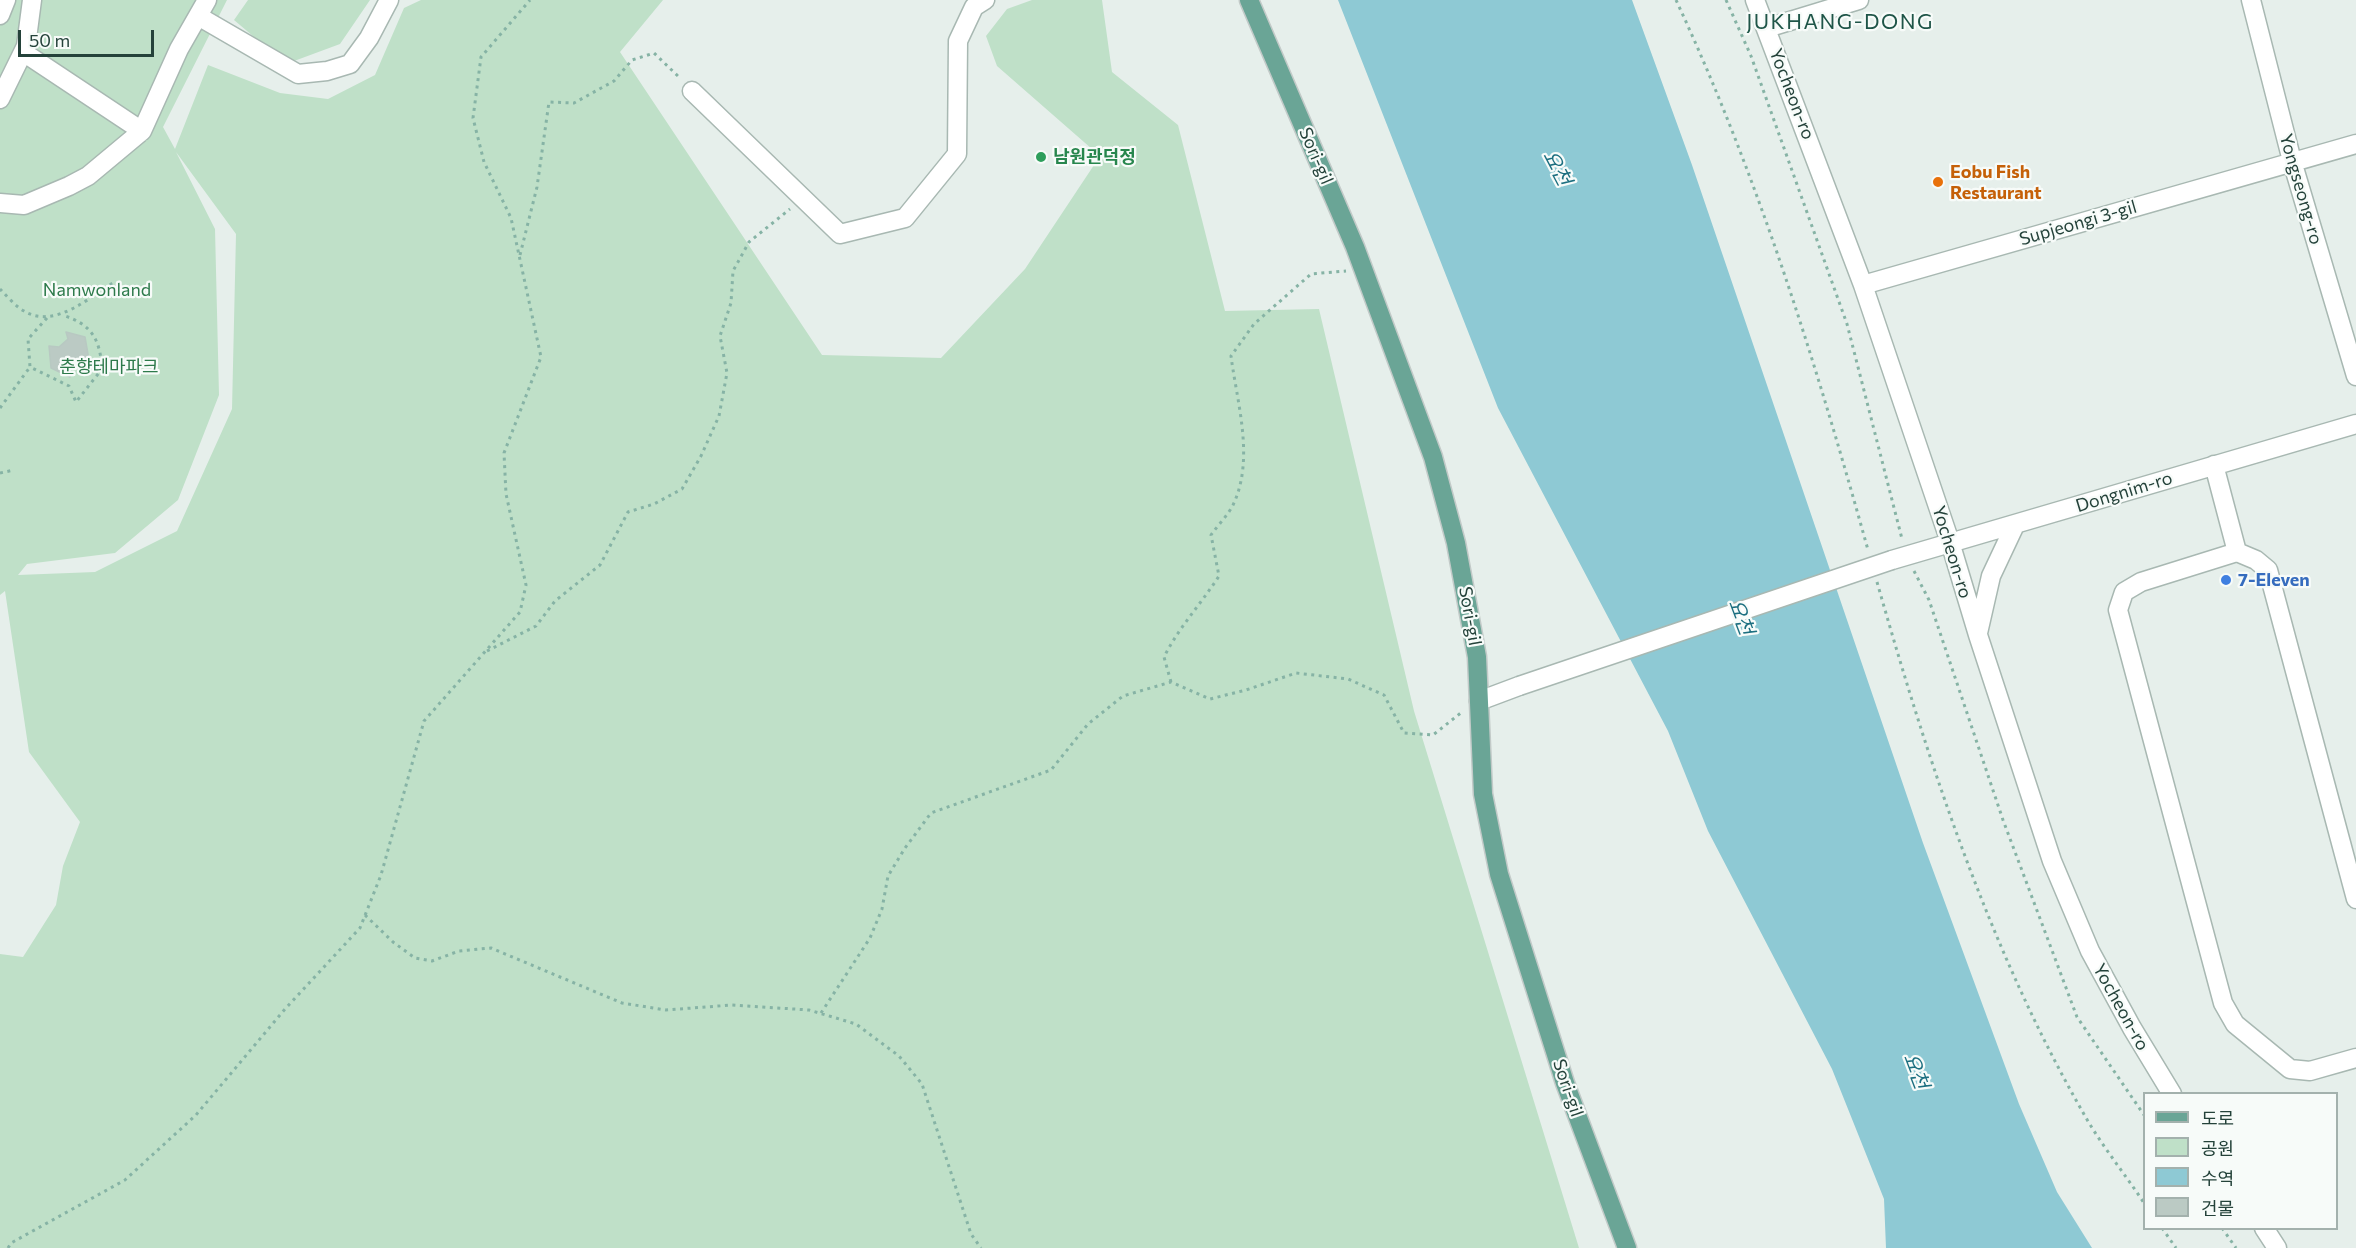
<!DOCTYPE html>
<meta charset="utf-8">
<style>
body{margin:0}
#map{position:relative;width:2356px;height:1248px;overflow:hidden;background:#e6efeb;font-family:Commissioner,"Noto Sans KR",sans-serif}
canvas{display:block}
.legend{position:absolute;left:2143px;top:1092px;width:195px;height:138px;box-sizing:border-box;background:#f7fbf9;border:2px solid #a3b1ad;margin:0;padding:8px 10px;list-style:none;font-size:18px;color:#24423a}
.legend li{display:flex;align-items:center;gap:12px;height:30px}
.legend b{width:30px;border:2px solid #a3b1ad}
.scale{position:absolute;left:18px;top:30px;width:136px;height:27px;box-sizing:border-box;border:3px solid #24423a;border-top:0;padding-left:8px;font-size:18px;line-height:21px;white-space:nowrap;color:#24423a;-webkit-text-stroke:4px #f7fbf9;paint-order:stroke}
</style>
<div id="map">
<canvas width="2356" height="1248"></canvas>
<ul class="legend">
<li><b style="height:8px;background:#6aa596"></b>도로</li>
<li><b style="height:16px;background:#bfe0c8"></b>공원</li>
<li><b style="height:16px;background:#8ec9d4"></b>수역</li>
<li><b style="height:16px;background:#bbcac4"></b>건물</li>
</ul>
<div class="scale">50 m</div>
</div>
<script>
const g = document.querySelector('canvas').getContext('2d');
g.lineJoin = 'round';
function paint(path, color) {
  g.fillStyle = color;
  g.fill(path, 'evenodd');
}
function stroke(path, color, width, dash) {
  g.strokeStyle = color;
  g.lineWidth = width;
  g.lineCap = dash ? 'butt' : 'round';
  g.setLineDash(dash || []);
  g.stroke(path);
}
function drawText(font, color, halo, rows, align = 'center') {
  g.font = font + ' Commissioner,"Noto Sans KR",sans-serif';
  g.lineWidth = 4.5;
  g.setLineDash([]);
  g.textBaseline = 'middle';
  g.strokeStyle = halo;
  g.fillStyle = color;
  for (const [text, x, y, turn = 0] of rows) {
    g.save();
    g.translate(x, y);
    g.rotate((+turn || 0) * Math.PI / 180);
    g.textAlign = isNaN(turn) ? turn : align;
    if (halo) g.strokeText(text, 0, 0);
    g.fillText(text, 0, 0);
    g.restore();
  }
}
const green = new Path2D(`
 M 0,0 L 227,0 L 163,127 L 175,149 L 208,65 L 280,93 L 328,99 L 375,75 L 404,8 L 421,0 L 663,0 L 620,52 L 822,355 L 941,358 L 1025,269 L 1100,156 L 997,66 L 986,36 L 1007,9 L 1032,0 L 1102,0 L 1112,72 L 1178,125 L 1225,311 L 1319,309 L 1414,711 L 1579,1248 L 0,1248 L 0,954 L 23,957 L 56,905 L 63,866 L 80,822 L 29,752 L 5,591 L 0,595 ZM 176,152 L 236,234 L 232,409 L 177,531 L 95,572 L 18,575 L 27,564 L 115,553 L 178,500 L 219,395 L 215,229 Z
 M 248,0 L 370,0 L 340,44 L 286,64 L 234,20 Z`);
const water = new Path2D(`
 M 1338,0 L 1632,0 L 1692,165 L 1923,843 L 2019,1104 L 2057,1192 L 2092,1248 L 1886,1248 L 1884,1199 L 1832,1069 L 1708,831 L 1668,731 L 1498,408 Z`);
const building = new Path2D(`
 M 66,332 L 85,337 L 89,360 L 81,357 L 72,365 L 70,377 L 51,368 L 49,346 L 59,347 L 68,339 Z`);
const path = new Path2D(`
 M 1676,0 C 1758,176 1816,363 1868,550
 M 1726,0 L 1751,56 L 1847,324 L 1902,539
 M 520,255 L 537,187 L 549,102 L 574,103 L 614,81 L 632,60 L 654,53 L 681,79
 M 0,289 C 7,296 15,306 24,311 C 55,330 91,296 116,281
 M 47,318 L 28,339 L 30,367 L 69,386 L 76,402 L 102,369 C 100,338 91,324 62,315
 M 0,408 L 30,367
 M 0,473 L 14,470
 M 1914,571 L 1929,600 L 2003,820 L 2077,1017 L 2144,1115
 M 1877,582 C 1929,765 1990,951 2085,1116 C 2102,1146 2125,1174 2144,1203
 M 487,651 L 536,626 L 555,601 L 600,565 L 628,512 L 654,504 L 682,489 L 701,456 L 719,416 L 727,373 L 720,336 L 731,303 L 733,271 L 749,242 L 790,209
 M 1171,682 L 1164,657 C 1179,627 1201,604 1219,576 L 1211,535 C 1218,525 1228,515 1233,505 C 1255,459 1237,403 1231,356 L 1254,324 L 1311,274 L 1346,271
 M 365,915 L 393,942 L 415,958 L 432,961 L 459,951 L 491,948 L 622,1003 L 666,1010 L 732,1005 L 809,1010 L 856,1024 L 899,1056 L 922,1084 L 971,1234 L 981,1248
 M 821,1013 L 870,938 L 882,909 L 888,876 L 905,848 L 931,813 L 1051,770 L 1088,724 L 1123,696 L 1171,682 L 1210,699 L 1246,690 L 1296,673 L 1348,679 L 1384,695 L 1404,733 L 1433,735 L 1462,712
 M 2162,1228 L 2176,1248
 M 2222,1228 L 2236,1248
 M 8,1248 L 11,1243 L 125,1180 L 196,1115 L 285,1009 L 360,928 L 381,875 L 424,721 L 520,612 L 526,585 L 506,494 L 504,453 L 541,357 L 511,218 L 484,162 L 473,118 L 481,57 L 530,0`);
const minor = new Path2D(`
 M 1755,0 L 1863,285 L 1950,542 L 1978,635 L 2052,861 L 2090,951 L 2132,1028 L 2172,1094
 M 2251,0 L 2292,161 L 2356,376
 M 0,15 L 6,0
 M 198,16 L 298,74 L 327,71 L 350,64 L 369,38 L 389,0
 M 1767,28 L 1859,0
 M 23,52 L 142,131
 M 692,91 L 840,234 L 905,218 L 957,154 L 958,41 L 974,7 L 985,0
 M 0,99 L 26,46 L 32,0
 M 0,203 L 24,205 L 69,186 L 88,176 L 142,131 L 179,49 L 207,0
 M 1863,285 L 2356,144
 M 2214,465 L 2237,552 L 2256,560 L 2268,570 L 2356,899
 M 2237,552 L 2141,582 L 2124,592 L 2118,610 L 2223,1003 L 2235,1024 L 2290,1069 L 2310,1071 L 2356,1058
 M 1892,560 L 2356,424
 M 1978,633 L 1991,576 L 2015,525
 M 1479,701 L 1519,686
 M 2264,1228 L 2277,1248`);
const major = new Path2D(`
 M 1249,0 L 1355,247 L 1433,457 L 1456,543 L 1477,657 L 1483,794 L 1499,874 L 1565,1083 L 1627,1248`);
const minorBridge = new Path2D(`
 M 1519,686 L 1892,560`);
const markers = [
 [1041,157,6,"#2e9e5b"],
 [1938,182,6,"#e8710a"],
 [2226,580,6,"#3f7fe0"]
];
const streetNames = [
 ["Yocheon-ro",1792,94,69],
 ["Sori-gil",1316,156,67],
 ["Yongseong-ro",2301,189,74],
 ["Supjeongi 3-gil",2078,223,-16],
 ["Dongnim-ro",2124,492,-17],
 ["Yocheon-ro",1952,552,73],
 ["Sori-gil",1470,616,80],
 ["Yocheon-ro",2121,1007,61],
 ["Sori-gil",1568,1088,71]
];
const leisureNames = [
 ["남원관덕정",1053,157]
];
const foodNames = [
 ["Eobu Fish",1950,172],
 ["Restaurant",1950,193]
];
const parkNames = [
 ["Namwonland",97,290],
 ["춘향테마파크",109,367]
];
const shopNames = [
 ["7-Eleven",2238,580]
];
const waterNames = [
 ["요천",1557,168,62],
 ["요천",1741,617,69],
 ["요천",1916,1071,69]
];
const quarterNames = [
 ["JUKHANG-DONG",1840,22]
];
paint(green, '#bfe0c8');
paint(water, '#8ec9d4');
paint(building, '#bbcac4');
stroke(building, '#b8c9c2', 1.5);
stroke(minor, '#a8b8b2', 21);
stroke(major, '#c2cac8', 21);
stroke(path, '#86b3a5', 3, [3, 4.5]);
stroke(minor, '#fff', 18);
stroke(major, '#6aa596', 18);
stroke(minorBridge, '#a8b8b2', 21, []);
stroke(minorBridge, '#fff', 18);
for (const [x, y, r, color] of markers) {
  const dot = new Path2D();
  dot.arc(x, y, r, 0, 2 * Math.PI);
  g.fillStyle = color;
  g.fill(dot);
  stroke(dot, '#f7fbf9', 2);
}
drawText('18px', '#24423a', '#f7fbf9', streetNames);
drawText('bold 18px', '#27864d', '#f7fbf9', leisureNames, 'left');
drawText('bold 18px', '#c56008', '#f7fbf9', foodNames, 'left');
drawText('18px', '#2d7a4b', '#f7fbf9', parkNames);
drawText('bold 18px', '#366cbe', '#f7fbf9', shopNames, 'left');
drawText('italic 20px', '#1c6f80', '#f7fbf9', waterNames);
g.letterSpacing = '1.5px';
drawText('21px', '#1f5548', '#f7fbf9', quarterNames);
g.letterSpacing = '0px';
</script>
